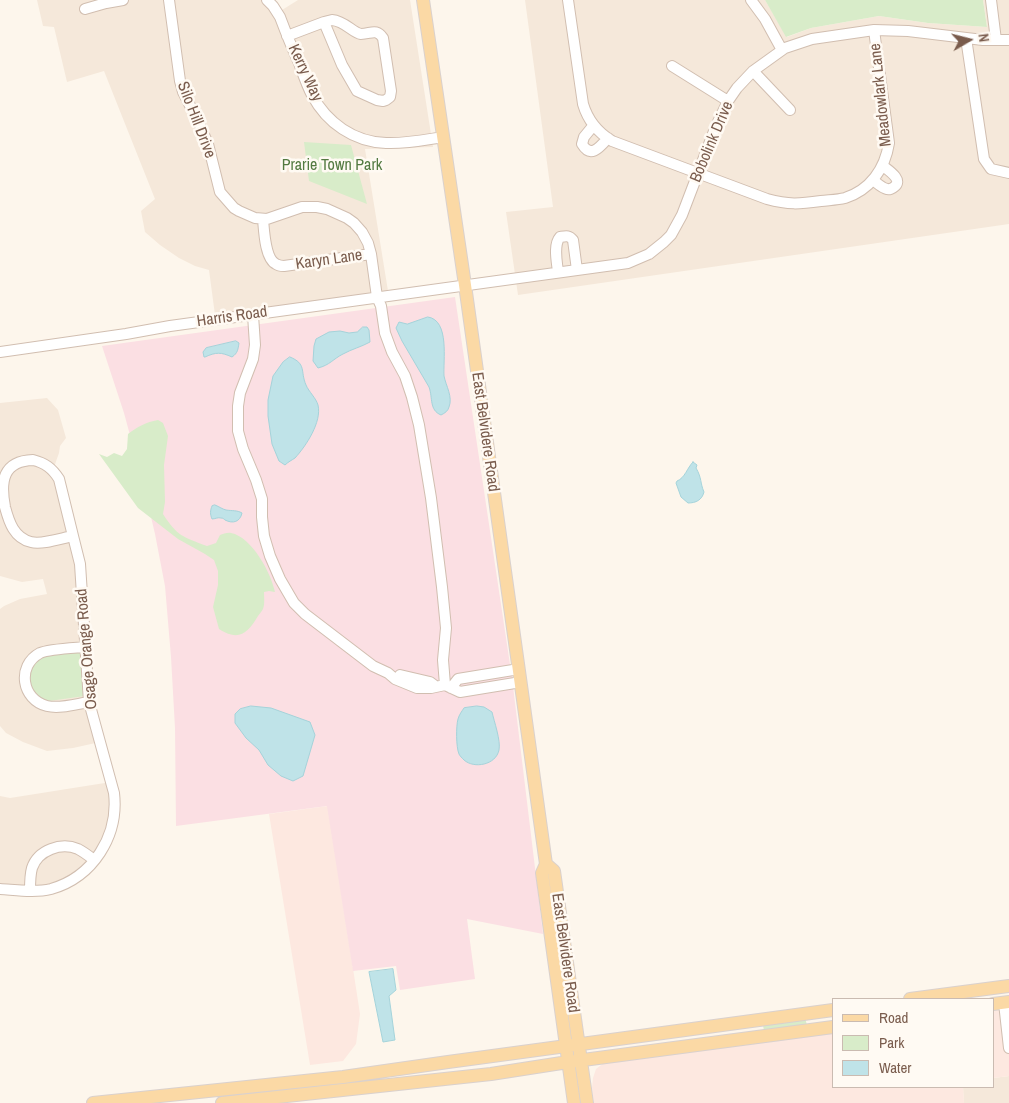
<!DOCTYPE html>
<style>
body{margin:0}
#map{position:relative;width:1009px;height:1103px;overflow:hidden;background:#fdf6ec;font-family:"Archivo Narrow",sans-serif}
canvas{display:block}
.legend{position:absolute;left:832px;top:998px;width:162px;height:90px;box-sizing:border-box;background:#fffaf3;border:1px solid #cabbb1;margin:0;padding:6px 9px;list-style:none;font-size:15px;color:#7a5c4d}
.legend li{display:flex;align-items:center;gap:10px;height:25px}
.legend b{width:25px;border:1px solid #cabbb1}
.north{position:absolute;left:944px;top:15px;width:50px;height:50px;-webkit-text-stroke:4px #fffaf3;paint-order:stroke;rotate:82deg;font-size:14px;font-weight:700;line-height:20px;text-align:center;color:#7a5c4d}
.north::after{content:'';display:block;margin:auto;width:18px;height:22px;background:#7a5c4d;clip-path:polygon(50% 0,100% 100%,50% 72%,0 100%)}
</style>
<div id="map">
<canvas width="1009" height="1103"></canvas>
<ul class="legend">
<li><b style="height:6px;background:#fbd9a5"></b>Road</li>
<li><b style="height:14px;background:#d8ecc9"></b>Park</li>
<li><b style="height:14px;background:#bfe3e8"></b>Water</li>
</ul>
<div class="north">N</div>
</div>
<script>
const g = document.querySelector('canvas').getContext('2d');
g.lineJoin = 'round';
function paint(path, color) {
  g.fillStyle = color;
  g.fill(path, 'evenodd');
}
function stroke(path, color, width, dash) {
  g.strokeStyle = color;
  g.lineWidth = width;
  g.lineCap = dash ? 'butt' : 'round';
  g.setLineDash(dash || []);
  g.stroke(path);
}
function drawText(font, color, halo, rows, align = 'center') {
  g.font = font + ' "Archivo Narrow",sans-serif';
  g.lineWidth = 5;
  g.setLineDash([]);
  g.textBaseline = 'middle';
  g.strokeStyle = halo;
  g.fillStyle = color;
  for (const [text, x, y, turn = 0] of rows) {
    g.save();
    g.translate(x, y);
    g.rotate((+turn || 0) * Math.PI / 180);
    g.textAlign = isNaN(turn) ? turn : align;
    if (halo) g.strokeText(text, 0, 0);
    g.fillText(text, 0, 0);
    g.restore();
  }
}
const residential = new Path2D(`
 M 37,0 L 274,0 L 282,10 L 298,0 L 410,0 L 433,147 L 365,149 L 388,291 L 215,315 L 209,270 L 195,266 L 179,258 L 160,245 L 145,232 L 141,211 L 155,199 L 104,71 L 67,82 L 54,27 L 43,26 Z
 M 525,0 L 765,0 L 787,37 L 811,28 L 879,16 L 928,23 L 987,27 L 983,0 L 1009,0 L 1009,224 L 518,295 L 506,212 L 553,207 Z
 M 47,398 L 58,410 L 66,438 L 60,446 L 59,453 L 53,470 L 80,564 L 89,702 L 100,742 L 73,748 L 47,751 L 23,742 L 6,733 L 0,726 L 0,609 L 4,606 L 20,599 L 47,594 L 43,579 L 22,582 L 0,576 L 0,403 Z
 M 111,782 L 116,806 L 104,848 L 62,884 L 0,889 L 0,796 L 10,798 Z
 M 1009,1076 L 1009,1103 L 964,1103 L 963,1087 L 993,1087 L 993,1078 Z`);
const commercial = new Path2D(`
 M 328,806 L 360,1014 L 356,1044 L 343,1061 L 310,1065 L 269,814 Z
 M 1009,1005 L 1009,1076 L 993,1078 L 993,1008 Z
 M 833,1030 L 833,1087 L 963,1087 L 964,1103 L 594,1103 L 592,1088 L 593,1078 L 596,1069 L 605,1062 Z`);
const medical = new Path2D(`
 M 455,297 L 512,678 L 543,934 L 467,919 L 475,979 L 400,990 L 396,966 L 353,971 L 327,806 L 176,826 L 175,728 L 171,657 L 165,586 L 155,534 L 143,483 L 124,413 L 102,346 Z`);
const green = new Path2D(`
 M 765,0 L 983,0 L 987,27 L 928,23 L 879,16 L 811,28 L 786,37 Z
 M 304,142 L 351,145 L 367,204 L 309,181 Z
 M 158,420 L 163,423 L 168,436 L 164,465 L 165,502 L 163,514 C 177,536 183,537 207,546 L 216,543 L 220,535 C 223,534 228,532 231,533 C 252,537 271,573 275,592 L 269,591 L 264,592 C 264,597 265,604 263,609 C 262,611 260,613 258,616 C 248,633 239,642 219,629 L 213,607 L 218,585 L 218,571 L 214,560 L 205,554 L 178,539 L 138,508 L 99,454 L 107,457 L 114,453 L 122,456 L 127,449 L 128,434 C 137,427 146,422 158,420 Z
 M 80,650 L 85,696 L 49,701 L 38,697 L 30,687 L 29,678 L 32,664 L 41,656 Z
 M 805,1018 L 807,1025 L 764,1031 L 763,1025 Z`);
const water = new Path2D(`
 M 428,317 C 450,320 443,361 444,376 C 446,386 453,397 449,407 C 448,411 445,413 441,415 C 429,410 433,398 429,387 L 402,341 L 396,328 L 399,322 L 407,324 Z
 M 363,327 L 367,327 L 369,330 L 370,342 C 361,347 352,349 343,354 C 333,359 330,365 318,368 L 313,361 L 314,346 L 316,339 L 329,332 L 340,331 L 349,333 L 357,332 Z
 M 236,341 L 239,343 C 238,349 238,353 232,357 C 221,352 216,352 205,357 L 204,357 L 203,352 L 206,348 Z
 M 290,357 C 307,364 300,371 306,385 C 309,392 316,398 318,405 C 322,422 306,446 295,458 C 292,460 288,462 285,465 L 279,461 L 272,444 L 268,416 L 268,400 L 273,376 L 283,362 Z
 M 693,462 L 697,465 L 696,468 C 702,478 700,483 704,492 C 702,500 696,503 688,503 L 681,497 L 676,483 L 677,481 C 685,478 687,468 693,462 Z
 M 215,505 C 220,507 222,509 226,510 C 232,511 237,510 242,513 C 240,522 233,524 225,520 C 224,519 223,518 221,518 C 218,517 215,519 212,519 C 210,514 210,511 212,506 Z
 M 251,706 L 271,708 L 310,722 L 315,735 L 303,776 L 293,781 L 281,776 L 268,765 L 259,750 L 246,738 L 235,723 L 235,714 L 240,709 Z
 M 477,706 L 484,707 L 492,712 C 494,721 501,741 499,750 C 496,765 474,769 464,760 C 463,759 459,755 459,754 C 456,747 456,726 458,719 C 459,715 462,711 464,708 Z
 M 393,969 L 396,990 L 389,996 L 395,1040 L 383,1042 L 369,972 Z`);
const minor = new Path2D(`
 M 169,0 L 180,81 L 183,92 L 198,121 L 208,144 L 220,192 L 234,208 L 239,211 L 255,218 L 267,219 L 302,207 L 317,207 L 327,209 L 347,218 L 354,223 L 362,232 L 368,243 L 371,254 L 377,297 L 381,306 L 385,333 L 392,352 L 405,376 L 412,397 L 419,425 L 431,498 L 442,587 L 446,628 L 443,660 L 445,685
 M 267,0 L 273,6 L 280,17 C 286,33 292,48 299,63 C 303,74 307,86 312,95 C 327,123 354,142 386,143 C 405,144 424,140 443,137
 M 568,0 L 583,104 C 588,121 597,132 612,141 L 767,199 C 789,205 799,204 821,201 C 829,200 837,200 845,198 C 870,190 885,169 889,143 L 874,30
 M 751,0 L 765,19 L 782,50
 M 991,0 L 996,40
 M 85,9 L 106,3 L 123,0
 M 332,20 C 345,21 353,33 361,34 C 371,34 376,28 383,38 L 391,91 L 390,97 L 386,100 L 383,101 L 377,100 L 357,91 L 342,65 L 324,22 Z
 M 287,36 L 324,22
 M 966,38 L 984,159 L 991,169 L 1009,173
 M 672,66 L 728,101
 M 753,71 L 790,110
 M 593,126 L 584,137 L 582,144 C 591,159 600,147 608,138
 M 873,180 C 877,183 882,188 887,189 C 889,190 893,188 894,187 C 904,180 888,170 883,166
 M 263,219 C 264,230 265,259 276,264 C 279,266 282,266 284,266 L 371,254
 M 558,272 C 557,262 553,245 560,237 C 566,236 569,235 573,240 L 577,270
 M 253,315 L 255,345 L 253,359 L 240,393 L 238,406 L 238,431 L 243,449 L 256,480 L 262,499 L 262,517 L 264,536 L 270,556 L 280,579 L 294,603 L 305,614 L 373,666 L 388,673 L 395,679 L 417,688 L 431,688 L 445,685 L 460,692 L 521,682
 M 0,352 L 126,334 L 170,326 L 628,263 L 649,254 L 664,242 L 671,235 L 682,215 L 716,126 L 728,101 L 737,88 L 753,71 L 785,48 L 812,39 L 874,30 L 908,31 L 983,40 L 1009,40
 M 33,460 C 45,463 52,468 59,479 L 73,536 C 62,538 42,545 31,542 C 14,538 9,522 5,507 C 0,481 3,461 33,460 Z
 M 85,647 C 74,648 49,649 40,653 C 16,666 22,700 47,706 C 60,709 76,704 89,702
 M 400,675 L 430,682 L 434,685
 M 451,688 L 458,679 L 519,669
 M 0,889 C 16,890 35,893 51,889 C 93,877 119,836 114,793 L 89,702 L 80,564 L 73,536
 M 30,891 C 30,884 30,875 32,868 C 38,850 61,842 78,849 C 84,852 89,856 94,860
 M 1004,1003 L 1009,1048`);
const major = new Path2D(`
 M 423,0 L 465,285 L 546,864 L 542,873 L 574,1103
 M 546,864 L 554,871 L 587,1103
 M 910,999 L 1009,986
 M 993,1004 L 1009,1002
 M 93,1103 L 343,1077 L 448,1062 L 833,1010
 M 222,1103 L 491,1074 L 568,1062 L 833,1027`);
const streetNames = [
 ["Kerry Way",305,73,65],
 ["Meadowlark Lane",881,95,-96],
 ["Silo Hill Drive",196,120,69],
 ["Bobolink Drive",712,142,-67],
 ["Karyn Lane",329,260,-8],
 ["Harris Road",232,317,-8],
 ["East Belvidere Road",485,432,82],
 ["Osage Orange Road",87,649,-95],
 ["East Belvidere Road",565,953,82]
];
const parkNames = [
 ["Prarie Town Park",332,166]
];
paint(residential, '#f5e8da');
paint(commercial, '#fde8e0');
paint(medical, '#fbdfe3');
paint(green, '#d8ecc9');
paint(water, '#bfe3e8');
stroke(water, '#a5d3da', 1);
stroke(minor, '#d1beb0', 12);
stroke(major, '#dad1cd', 14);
stroke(minor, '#fff', 10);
stroke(major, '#fbd9a5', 12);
drawText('16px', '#7a5c4d', '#fffaf3', streetNames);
drawText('16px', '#537a41', '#fffaf3', parkNames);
</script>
